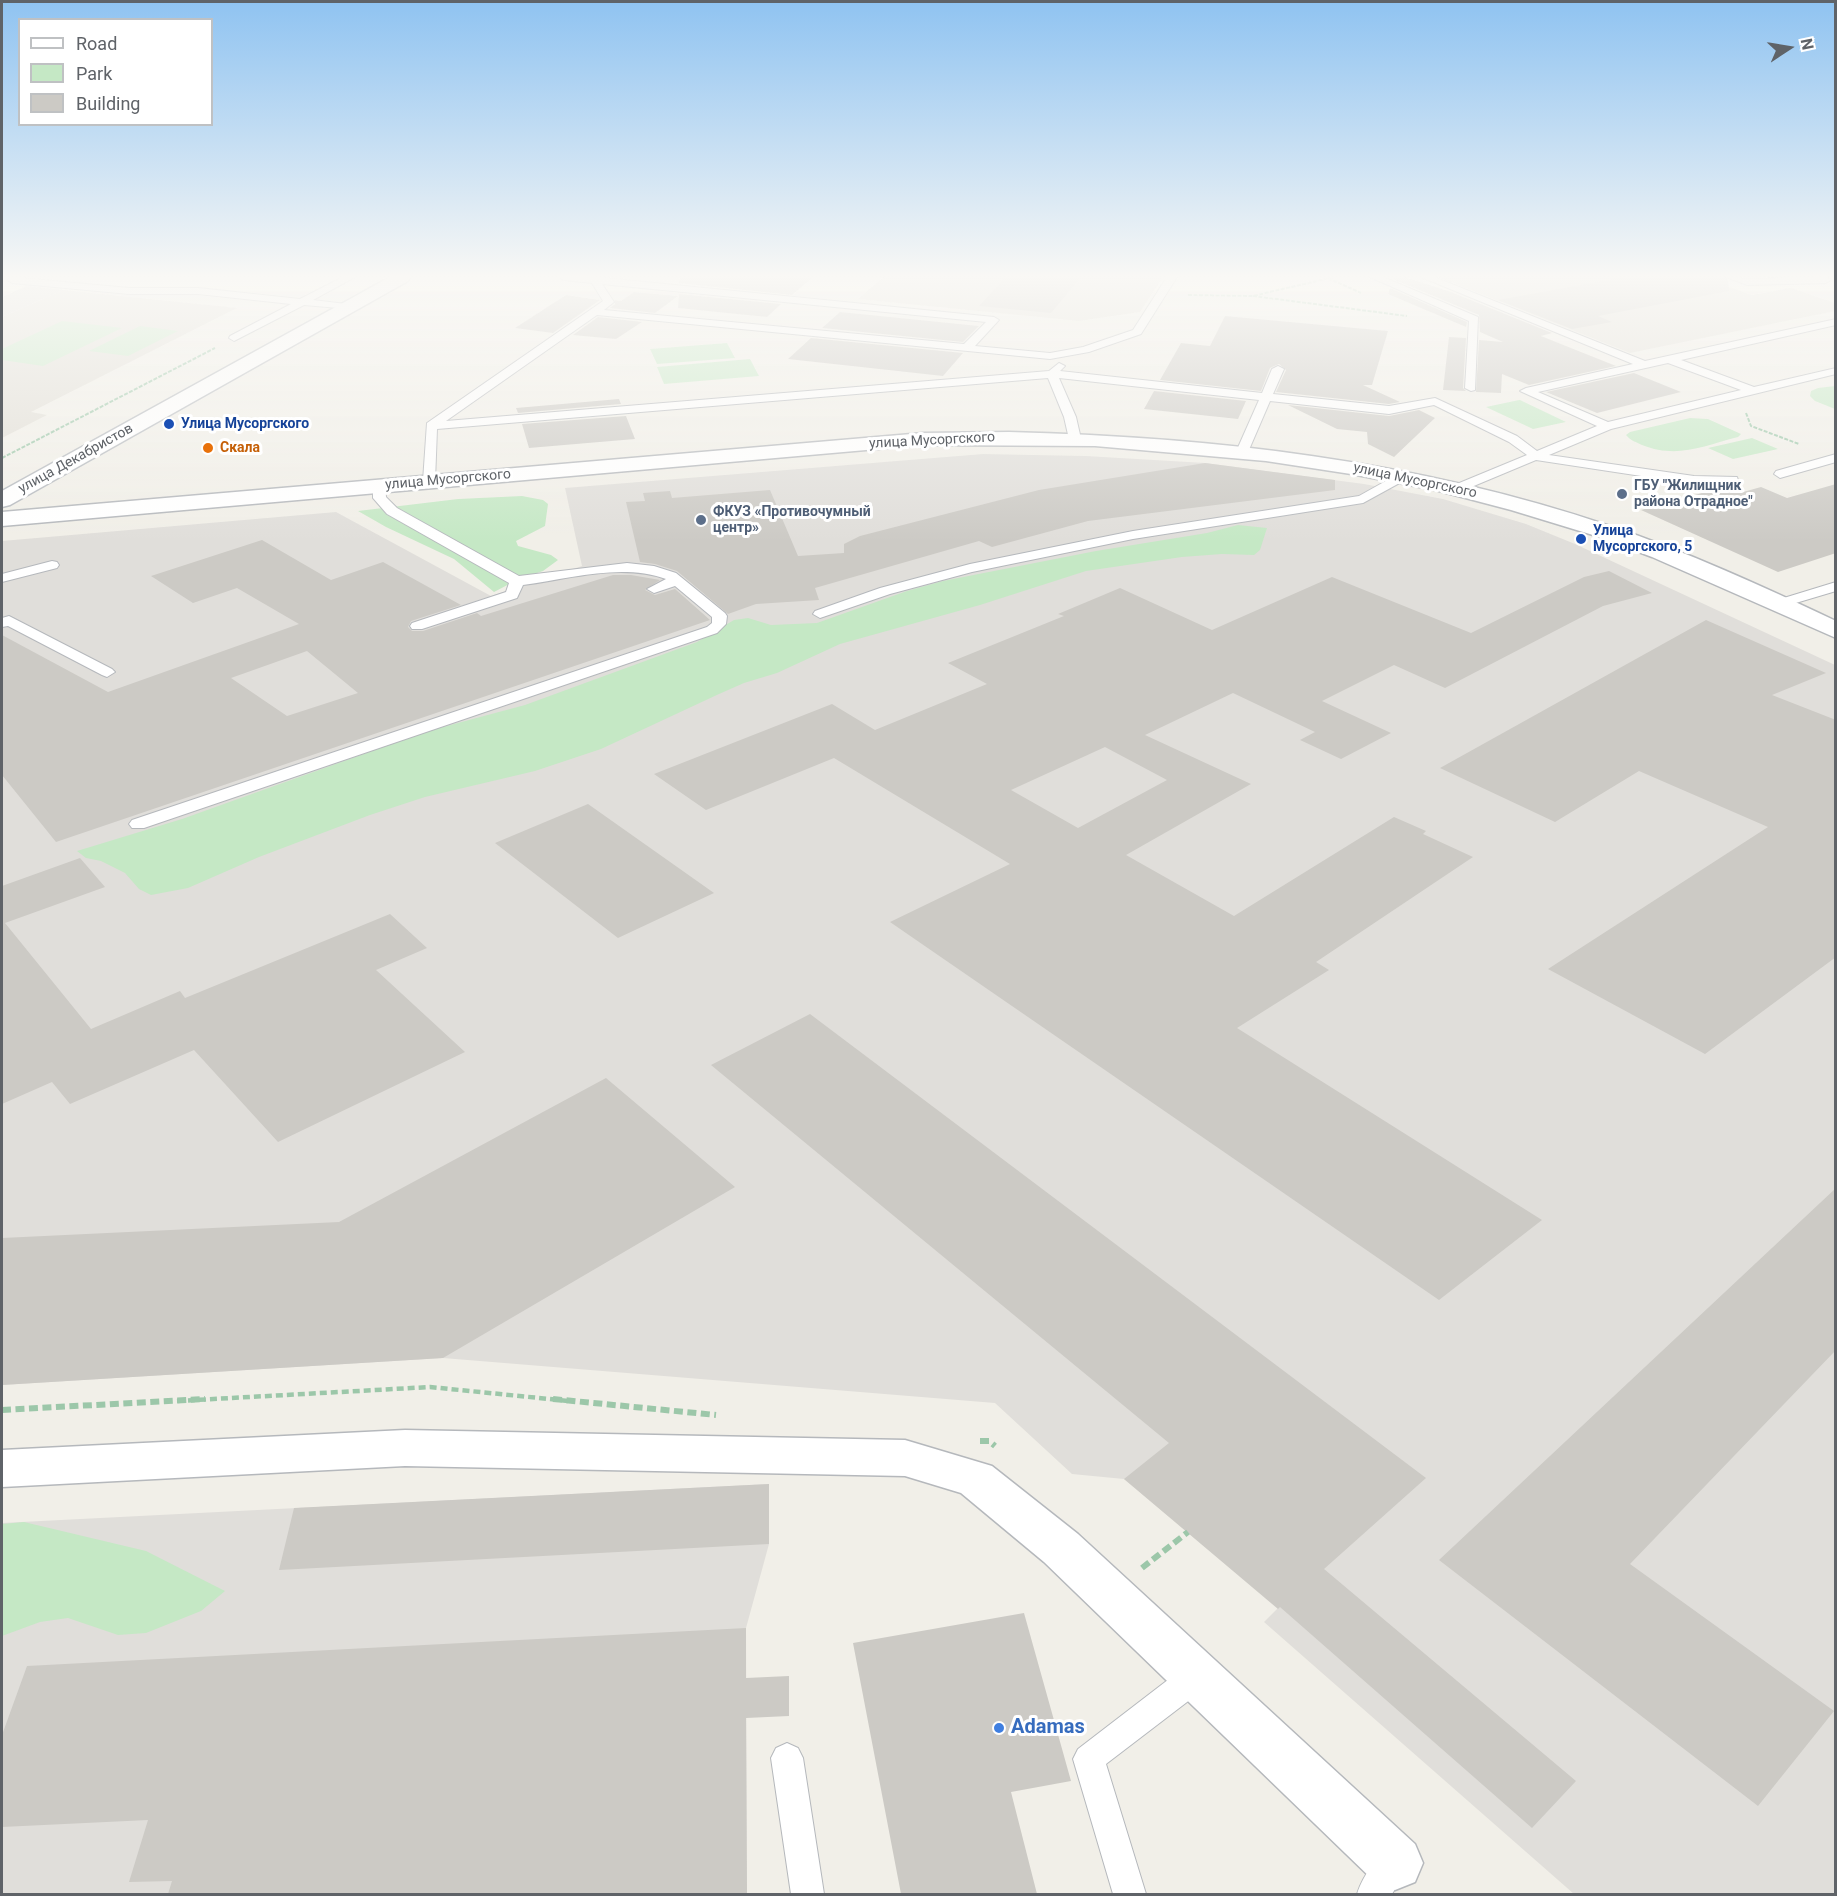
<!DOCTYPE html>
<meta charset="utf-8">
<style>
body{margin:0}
#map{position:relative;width:1837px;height:1896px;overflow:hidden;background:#f1efe8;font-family:Roboto,sans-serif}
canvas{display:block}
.frame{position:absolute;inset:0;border:3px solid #5f6368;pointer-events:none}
.legend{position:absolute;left:18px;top:18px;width:195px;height:108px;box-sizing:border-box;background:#fff;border:2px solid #bfc1c3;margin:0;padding:8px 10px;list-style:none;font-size:18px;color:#5f6368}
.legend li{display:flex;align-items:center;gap:12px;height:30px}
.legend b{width:30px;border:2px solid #bfc1c3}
.north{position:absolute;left:1759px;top:18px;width:60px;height:60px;-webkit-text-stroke:4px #fff;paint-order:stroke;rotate:78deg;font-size:16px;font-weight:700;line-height:24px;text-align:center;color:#5f6368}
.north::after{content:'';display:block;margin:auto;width:21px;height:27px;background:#5f6368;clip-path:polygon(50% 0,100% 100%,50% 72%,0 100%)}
</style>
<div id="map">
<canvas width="1837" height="1896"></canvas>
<div class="frame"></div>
<ul class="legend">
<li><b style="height:8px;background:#fff"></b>Road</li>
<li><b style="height:16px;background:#c5e8c5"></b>Park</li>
<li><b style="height:16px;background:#cccac5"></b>Building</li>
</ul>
<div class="north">N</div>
</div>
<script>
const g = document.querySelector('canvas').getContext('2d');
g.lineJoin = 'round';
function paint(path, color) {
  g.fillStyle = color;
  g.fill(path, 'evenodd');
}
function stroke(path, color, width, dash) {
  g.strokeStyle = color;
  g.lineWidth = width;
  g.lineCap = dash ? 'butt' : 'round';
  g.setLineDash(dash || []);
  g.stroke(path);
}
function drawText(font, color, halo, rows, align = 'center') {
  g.font = font + ' Roboto,sans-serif';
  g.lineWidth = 6;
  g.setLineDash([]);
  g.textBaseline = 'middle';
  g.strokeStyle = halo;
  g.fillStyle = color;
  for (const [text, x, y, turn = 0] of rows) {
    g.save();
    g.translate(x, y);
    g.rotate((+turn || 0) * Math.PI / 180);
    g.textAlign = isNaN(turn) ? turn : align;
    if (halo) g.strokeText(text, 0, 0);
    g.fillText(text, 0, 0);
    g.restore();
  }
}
const industrial = new Path2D(`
 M 27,286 L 63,290 L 2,317 L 2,297 Z
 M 983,454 L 1086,456 L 1205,463 L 1364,484 L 1443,499 L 1526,524 L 1575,544 L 1835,665 L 1835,1894 L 1574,1894 L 1264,1622 L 1278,1608 L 1124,1479 L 1072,1474 L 995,1403 L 443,1358 L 2,1385 L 2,769 L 109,722 L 2,663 L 2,541 L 336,512 L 491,596 L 582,566 L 565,488 Z
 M 769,1484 L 769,1544 L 746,1628 L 747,1894 L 2,1894 L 2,1523 Z`);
const education = new Path2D(`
 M 884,277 L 1163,277 L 1140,312 L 1079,321 L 858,299 Z
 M 1438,277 L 1699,277 L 1752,295 L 1791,288 L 1835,303 L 1835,311 L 1630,353 Z
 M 63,290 L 237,308 L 31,412 L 47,415 L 2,438 L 2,317 Z`);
const green = new Path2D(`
 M 62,321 L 122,328 L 43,366 L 2,360 L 2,349 Z
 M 140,326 L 178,331 L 128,356 L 89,351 Z
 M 727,343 L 735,358 L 657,364 L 650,349 Z
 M 750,359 L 759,376 L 664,384 L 657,367 Z
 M 1835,386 L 1835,409 L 1815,401 L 1810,396 L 1811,391 L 1818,388 Z
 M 1519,400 L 1520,400 L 1566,422 L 1533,429 L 1486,407 Z
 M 1690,418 L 1708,419 L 1741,434 L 1738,437 C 1703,446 1677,459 1642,445 C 1636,442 1631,441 1626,435 L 1630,432 Z
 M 1752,438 L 1778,449 L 1733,459 L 1708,448 Z
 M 522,496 L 543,500 L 548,504 L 545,526 L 516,541 L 518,546 L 551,555 L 558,560 L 543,571 L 519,579 L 494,592 L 454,559 L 386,527 L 358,511 L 458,499 Z
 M 1238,525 L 1267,528 L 1260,550 L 1254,555 L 1222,554 L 1182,557 L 1086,571 L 980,605 L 840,644 L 777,673 L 744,683 L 719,694 L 601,749 L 535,771 L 425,797 L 370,815 L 259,857 L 188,888 L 151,895 L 139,889 L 125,873 L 101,861 L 86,858 L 77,851 L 182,819 L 428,731 L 525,705 L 697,642 L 734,620 L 748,618 L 771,625 L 817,623 L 907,591 L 943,581 L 1096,551 L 1207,533 Z
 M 24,1522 L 146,1551 L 225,1591 L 201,1611 L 146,1633 L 118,1635 L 68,1618 L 40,1622 L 2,1636 L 2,1524 Z`);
const building = new Path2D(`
 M 680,277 L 813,277 L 792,295 L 679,283 Z
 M 1006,277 L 1081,277 L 1051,313 L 979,306 Z
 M 1394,277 L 1404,277 L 1451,292 L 1552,333 L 1541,336 L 1616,366 L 1529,385 L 1502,374 L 1501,393 L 1476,392 L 1479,340 L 1503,342 L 1480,332 L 1479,315 L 1393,279 Z
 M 1625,277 L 1724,277 L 1728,280 L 1729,291 L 1598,316 L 1612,322 L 1572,329 L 1498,300 Z
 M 1390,288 L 1467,322 L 1466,327 L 1388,294 Z
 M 634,292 L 678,296 L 655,313 L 610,308 L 615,304 L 615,300 L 621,301 Z
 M 679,294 L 781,304 L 767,317 L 678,308 Z
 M 566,295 L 600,300 L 553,333 L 515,328 Z
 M 840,312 L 979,326 L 963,342 L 822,328 Z
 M 1225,316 L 1388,331 L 1372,385 L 1363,385 L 1400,402 L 1389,404 L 1276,392 L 1286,370 L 1279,364 L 1270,368 L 1261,391 L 1160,380 L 1181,343 L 1210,346 Z
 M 598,317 L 642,322 L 616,339 L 573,335 Z
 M 1449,337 L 1466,338 L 1463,388 L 1466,391 L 1443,390 Z
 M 811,338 L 963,353 L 943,376 L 788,359 Z
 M 1634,373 L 1681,392 L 1597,413 L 1546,392 Z
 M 1154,391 L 1246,401 L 1238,419 L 1144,409 Z
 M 619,399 L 621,404 L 518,413 L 516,408 Z
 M 1288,405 L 1389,416 L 1419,410 L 1435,418 L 1394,457 L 1368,444 L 1367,432 L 1337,429 Z
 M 626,416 L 635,439 L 529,448 L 522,424 Z
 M 1205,463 L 1335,480 L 1335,490 L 1088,521 L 992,547 L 979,541 L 815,588 L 819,600 L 756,604 L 728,614 L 677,571 L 655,564 L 640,562 L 626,502 L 645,501 L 643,493 L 670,491 L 672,498 L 770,490 L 798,556 L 844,553 L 844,544 L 860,536 L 1039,490 Z
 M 1836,484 L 1836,553 L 1778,572 L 1641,510 L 1709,491 L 1715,493 L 1725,491 L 1743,492 L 1761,487 L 1787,498 Z
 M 262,540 L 331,580 L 383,562 L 461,605 L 411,621 L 408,627 L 412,631 L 423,631 L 477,613 L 481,616 L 613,575 L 631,575 L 660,580 L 645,590 L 655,595 L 675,589 L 710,620 L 56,842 L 2,775 L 2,635 L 108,692 L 299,624 L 237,588 L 193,603 L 151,576 ZM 307,651 L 358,693 L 287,716 L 231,678 Z
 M 1609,571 L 1652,593 L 1603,606 L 1445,688 L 1394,665 L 1322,701 L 1391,733 L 1341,759 L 1300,740 L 1315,732 L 1233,693 L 1145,735 L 1251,784 L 1126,855 L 1234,916 L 1394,817 L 1426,831 L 1423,834 L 1473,857 L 1316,962 L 1329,970 L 1237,1028 L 1542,1220 L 1439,1300 L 890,922 L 1010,864 L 834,758 L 706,810 L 654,774 L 832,704 L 875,730 L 987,684 L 948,663 L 1064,616 L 1058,614 L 1120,588 L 1212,630 L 1332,577 L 1471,633 L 1584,577 ZM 1105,747 L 1167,780 L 1078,828 L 1011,790 Z
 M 1706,620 L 1826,673 L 1772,695 L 1836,720 L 1836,957 L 1705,1054 L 1548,969 L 1768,827 L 1639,771 L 1555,822 L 1440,768 Z
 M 588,804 L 714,893 L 618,938 L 495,843 Z
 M 80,858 L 105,887 L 5,923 L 91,1029 L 180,991 L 185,998 L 390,914 L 427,948 L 376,970 L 465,1052 L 278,1142 L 194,1050 L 70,1104 L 52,1082 L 2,1104 L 2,886 Z
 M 810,1014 L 1426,1478 L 1324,1569 L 1576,1781 L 1532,1828 L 1280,1607 L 1278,1609 L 1124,1479 L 1169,1443 L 711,1065 Z
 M 606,1078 L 735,1187 L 443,1358 L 2,1385 L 2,1238 L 339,1222 Z
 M 1836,1188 L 1836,1350 L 1630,1564 L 1834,1711 L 1758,1806 L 1439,1560 Z
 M 769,1484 L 769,1544 L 279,1570 L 294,1508 Z
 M 1024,1613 L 1071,1781 L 1011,1792 L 1037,1894 L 901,1894 L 853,1643 Z
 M 746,1628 L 746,1678 L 789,1676 L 789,1716 L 746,1718 L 747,1894 L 168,1894 L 172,1881 L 129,1882 L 148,1820 L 2,1827 L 2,1735 L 27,1666 Z`);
const pathFar2 = new Path2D(`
 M 1328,278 L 1361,293
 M 1188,295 L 1253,296 L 1334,277
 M 1253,296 L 1407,316
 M 1746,413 L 1751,426 L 1799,444
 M 2,458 L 215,348`);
const pathFar1 = new Path2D(`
 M 177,1401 L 430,1387 L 569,1401`);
const path = new Path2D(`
 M 553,1399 L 716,1415
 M 2,1410 L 205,1399
 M 980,1441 L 989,1441 L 995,1446
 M 1142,1568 L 1188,1532`);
const service = new Path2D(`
 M 11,277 L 129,288 L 198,288 L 300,299 L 343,277 L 355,277 L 313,300 L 346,304 L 351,307 L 350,309 L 304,305 L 234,341 L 229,338 L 230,336 L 291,304 L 198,294 L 129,294 L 12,283 L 7,280 Z
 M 559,277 L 595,277 L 994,317 L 999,320 L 975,346 L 1050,353 L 1083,347 L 1133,330 L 1167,277 L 1177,277 L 1141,334 L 1089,352 L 1050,359 L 597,315 L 446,421 L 1049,371 L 1059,363 L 1065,366 L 1060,371 L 1262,393 L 1272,369 L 1278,366 L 1284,369 L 1273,394 L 1389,406 L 1435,398 L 1517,436 L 1537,451 L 1597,426 L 1520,391 L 1526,388 L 1633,364 L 1421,277 L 1434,277 L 1645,361 L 1836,319 L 1836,325 L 1681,360 L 1754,387 L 1836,368 L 1836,374 L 1611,429 L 1549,455 L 1694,476 L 1737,477 L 1738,480 L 1732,484 L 1694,484 L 1536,460 L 1457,493 L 1451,489 L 1452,486 L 1527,455 L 1509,442 L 1434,405 L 1389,414 L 1270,401 L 1248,452 L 1242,456 L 1236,452 L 1259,400 L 1059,378 L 1076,417 L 1081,439 L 1075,443 L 1069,439 L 1064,417 L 1048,378 L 437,429 L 435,481 L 429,485 L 424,484 L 423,481 L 427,423 L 603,301 L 592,283 L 564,280 ZM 602,284 L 986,322 L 964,344 L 604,310 L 614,302 ZM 1668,363 L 1741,390 L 1608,422 L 1538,392 Z
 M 1370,277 L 1383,277 L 1478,317 L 1475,390 L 1471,391 L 1465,388 L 1469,321 Z
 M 1726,277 L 1748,279 L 1826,277 L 1831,280 L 1826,283 L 1747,285 Z
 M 1836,454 L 1836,462 L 1780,478 L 1774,474 L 1776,471 Z
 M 1400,473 L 1406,477 L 1405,480 L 1363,503 L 1133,539 L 972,572 L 890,594 L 820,618 L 813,614 L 815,611 L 880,588 L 970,564 L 1133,531 L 1359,496 Z
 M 379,482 L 385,486 L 386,497 L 397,508 L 519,576 L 627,563 L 654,566 L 676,573 L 725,613 L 727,616 L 726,624 L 717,633 L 144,828 L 132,828 L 129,824 L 132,820 L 707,627 L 712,623 L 712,617 L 675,586 L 654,593 L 647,589 L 666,579 C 621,563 569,579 523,585 L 517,598 L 422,629 L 412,629 L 410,626 L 412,623 L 506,592 L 509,583 L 387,514 L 373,498 L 373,486 Z
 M 52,561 L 57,562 L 59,565 L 57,568 L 2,582 L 2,574 Z
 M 1836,582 L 1836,591 L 1779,608 L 1772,604 L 1774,601 Z
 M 9,616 L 112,669 L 115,672 L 107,677 L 102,675 L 8,626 L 2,627 L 2,618 Z
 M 1197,1662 L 1208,1666 L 1212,1676 L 1208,1686 L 1106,1764 L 1146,1894 L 1113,1894 L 1073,1759 L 1078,1749 L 1186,1666 Z
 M 787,1743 L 798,1748 L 803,1758 L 824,1894 L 791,1894 L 771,1758 L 776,1748 Z
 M 1395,1847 L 1407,1852 L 1411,1863 L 1392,1894 L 1357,1894 C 1363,1876 1377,1854 1395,1847 Z`);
const minor = new Path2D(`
 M 405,1430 L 905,1440 L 992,1466 L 1078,1534 L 1415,1844 L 1423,1863 L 1415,1882 L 1395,1890 L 1375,1882 L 1044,1562 L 961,1493 L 905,1476 L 405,1466 L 2,1487 L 2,1450 Z`);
const tertiary = new Path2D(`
 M 1009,432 C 1213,437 1416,460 1610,526 C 1688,552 1762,586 1836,621 L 1836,638 L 1652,557 L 1593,535 L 1511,510 L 1435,490 L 1351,474 L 1266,461 L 1095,446 L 923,445 L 2,526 L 2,512 L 923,433 Z`);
const secondary = new Path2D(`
 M 390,277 L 410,277 L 408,281 L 10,505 L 2,507 L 2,491 Z`);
const markers = [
 [169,424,6,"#1a4fb4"],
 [208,448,6,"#e8710a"],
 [1622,494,6,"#5c6f8a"],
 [701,520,6,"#5c6f8a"],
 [1581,539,6,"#1a4fb4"],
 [999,1728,6,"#3f7fe0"]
];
const farTransitnames = [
 ["Улица Мусоргского",181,424],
 ["Улица",1593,531],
 ["Мусоргского, 5",1593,547]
];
const farStreetnames = [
 ["улица Мусоргского",932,441,-3],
 ["улица Декабристов",76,459,-29],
 ["улица Мусоргского",448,480,-5],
 ["улица Мусоргского",1415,481,12]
];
const farFoodnames = [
 ["Скала",220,448]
];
const farServicenames = [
 ["ГБУ \"Жилищник",1634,486],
 ["района Отрадное\"",1634,502],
 ["ФКУЗ «Противочумный",713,512],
 ["центр»",713,528]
];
const nearShopnames = [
 ["Adamas",1011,1728]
];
paint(industrial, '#e0deda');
paint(education, '#e1ded6');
paint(green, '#c5e8c5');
paint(building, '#cccac5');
stroke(service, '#b5b8bc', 2);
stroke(minor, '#b5b8bc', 3);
stroke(tertiary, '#b5b8bc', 3);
stroke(secondary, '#b6babf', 3);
stroke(pathFar2, '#9cc7a9', 2, [4, 1.5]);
stroke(pathFar1, '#9cc7a9', 4.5, [7, 4]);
stroke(path, '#9cc7a9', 6, [9, 4.5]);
paint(service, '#fff');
paint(minor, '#fff');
paint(tertiary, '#fff');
paint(secondary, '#fff');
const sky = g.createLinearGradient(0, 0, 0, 542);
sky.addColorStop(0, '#8fc3f1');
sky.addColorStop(0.51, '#f9f8f5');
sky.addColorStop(1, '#f9f8f500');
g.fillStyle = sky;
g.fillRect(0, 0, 1837, 542);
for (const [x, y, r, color] of markers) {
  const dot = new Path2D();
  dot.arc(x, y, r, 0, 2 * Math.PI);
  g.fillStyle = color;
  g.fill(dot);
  stroke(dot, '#fff', 2);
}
drawText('bold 14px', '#164399', '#fff', farTransitnames, 'left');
drawText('14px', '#5f6368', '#fff', farStreetnames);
drawText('bold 14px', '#c56008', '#fff', farFoodnames, 'left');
drawText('bold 14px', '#4e5e75', '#fff', farServicenames, 'left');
drawText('bold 20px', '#366cbe', '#fff', nearShopnames, 'left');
</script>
